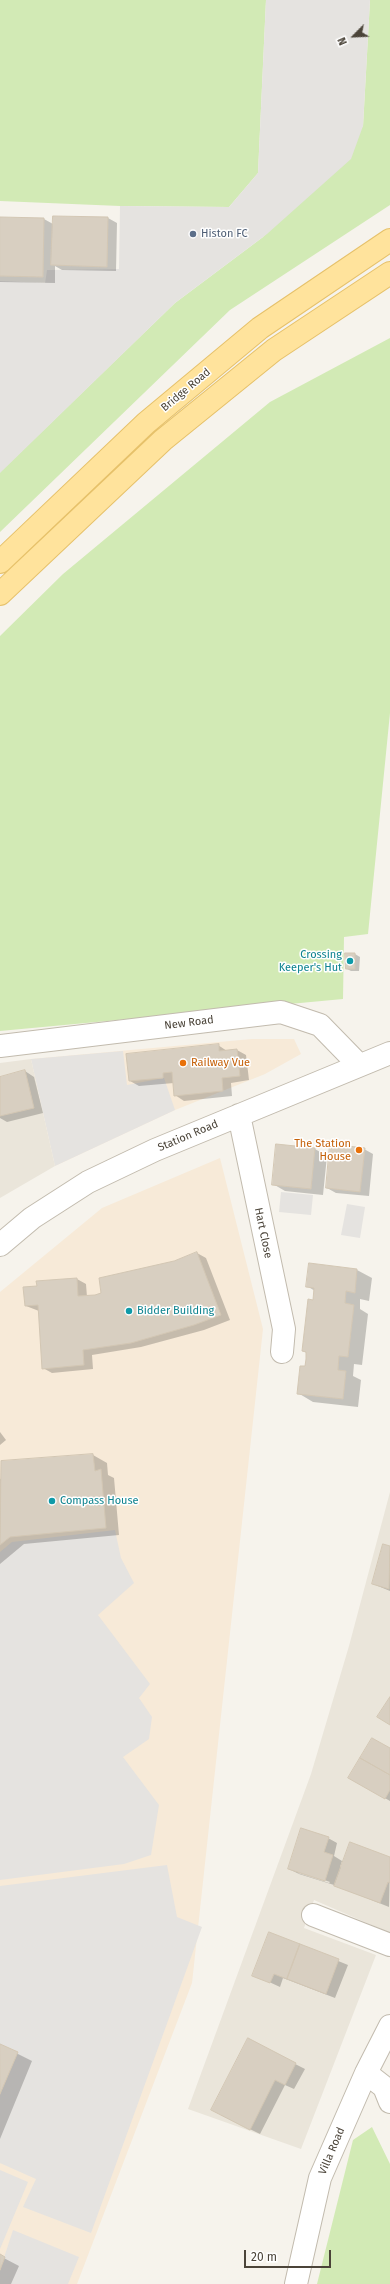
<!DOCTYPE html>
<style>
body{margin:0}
#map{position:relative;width:390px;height:2284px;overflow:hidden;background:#f6f3ec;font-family:"Fira Sans",sans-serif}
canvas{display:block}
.north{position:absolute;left:334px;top:16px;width:40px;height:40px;-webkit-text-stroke:3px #fff;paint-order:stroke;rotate:246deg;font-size:11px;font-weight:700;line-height:16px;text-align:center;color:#4b4439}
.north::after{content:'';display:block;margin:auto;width:14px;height:18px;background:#4b4439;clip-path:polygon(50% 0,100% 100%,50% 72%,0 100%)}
.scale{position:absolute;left:244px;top:2250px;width:87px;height:18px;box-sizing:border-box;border:2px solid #4b4439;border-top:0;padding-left:5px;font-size:12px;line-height:14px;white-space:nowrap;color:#4b4439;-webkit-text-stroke:3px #fff;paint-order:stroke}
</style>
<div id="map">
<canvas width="390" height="2284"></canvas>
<div class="north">N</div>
<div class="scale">20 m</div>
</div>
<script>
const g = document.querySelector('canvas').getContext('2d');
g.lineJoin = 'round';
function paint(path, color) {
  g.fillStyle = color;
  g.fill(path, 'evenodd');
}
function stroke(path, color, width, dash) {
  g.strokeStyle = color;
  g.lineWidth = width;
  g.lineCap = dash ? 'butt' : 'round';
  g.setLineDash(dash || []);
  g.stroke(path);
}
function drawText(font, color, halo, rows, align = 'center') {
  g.font = font + ' "Fira Sans",sans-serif';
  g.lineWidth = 3;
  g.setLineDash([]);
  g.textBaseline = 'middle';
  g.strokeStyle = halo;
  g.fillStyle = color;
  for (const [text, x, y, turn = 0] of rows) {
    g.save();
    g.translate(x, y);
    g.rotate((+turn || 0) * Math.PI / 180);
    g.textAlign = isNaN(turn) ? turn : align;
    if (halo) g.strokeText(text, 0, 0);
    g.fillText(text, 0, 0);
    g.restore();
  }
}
const residential = new Path2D(`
 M 31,1059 L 55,1166 L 0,1198 L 0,1063 Z
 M 390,1492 L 390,1933 L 314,1900 L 304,1928 L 376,1955 L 301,2149 L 188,2109 L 311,1774 L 349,1646 Z`);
const commercial = new Path2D(`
 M 252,1039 L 294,1039 L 301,1054 L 265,1074 L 175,1110 L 55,1166 L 31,1059 Z
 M 220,1158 L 263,1329 L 192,1983 L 77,2284 L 0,2284 L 0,1292 L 102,1208 Z`);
const green = new Path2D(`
 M 0,0 L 266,0 L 258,173 L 229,207 L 120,206 L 0,201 Z
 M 370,0 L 390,0 L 390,205 L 230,310 L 0,532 L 0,472 L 175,303 L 263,237 L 363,126 Z
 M 390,338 L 390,713 L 368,934 L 344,937 L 343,999 L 0,1031 L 0,636 L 63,574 L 270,402 Z
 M 372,2127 L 390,2164 L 390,2284 L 317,2284 L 353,2140 Z`);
const parking = new Path2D(`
 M 266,0 L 370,0 L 363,126 L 351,159 L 267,234 L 271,231 L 175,303 L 0,473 L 0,281 L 45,283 L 47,270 L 119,269 L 120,206 L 229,207 L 258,173 Z
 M 123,1051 L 127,1085 L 164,1078 L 175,1110 L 55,1166 L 31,1059 Z
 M 281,1192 L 313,1195 L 311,1215 L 279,1212 Z
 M 347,1204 L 365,1207 L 360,1238 L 341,1235 Z
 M 115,1530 L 121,1558 L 134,1583 L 98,1615 L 150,1684 L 139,1698 L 152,1717 L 149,1739 L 123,1757 L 159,1805 L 151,1855 L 124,1864 L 0,1880 L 0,1552 L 12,1542 Z
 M 167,1865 L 177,1917 L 202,1927 L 91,2233 L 23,2207 L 36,2179 L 0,2163 L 0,2094 L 18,2052 L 0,2044 L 0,1886 Z
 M 0,2170 L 28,2182 L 0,2249 Z
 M 13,2230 L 79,2257 L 68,2284 L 0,2284 L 0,2270 Z`);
const shadow = new Path2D(`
 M 0,218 L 44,219 L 53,224 L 108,218 L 117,223 L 116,271 L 62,270 L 55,266 L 55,283 L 0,282 Z
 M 355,954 L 360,957 L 359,971 L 351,971 L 347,969 Z
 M 218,1045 L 227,1051 L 237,1050 L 246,1055 L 249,1080 L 231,1083 L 232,1096 L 184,1101 L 175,1095 L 174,1083 L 139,1086 L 130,1081 Z
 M 25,1071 L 34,1077 L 43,1113 L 7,1122 L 0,1118 L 0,1078 Z
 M 277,1145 L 315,1149 L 327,1156 L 323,1195 L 285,1191 L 273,1184 Z
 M 364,1149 L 373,1154 L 369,1196 L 336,1193 L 327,1188 Z
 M 197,1253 L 206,1258 L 230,1320 L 204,1330 L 141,1347 L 92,1355 L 93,1369 L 52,1373 L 43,1368 L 39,1311 L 26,1306 L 38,1287 L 77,1279 L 86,1284 L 87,1297 L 95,1296 Z
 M 309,1264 L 357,1270 L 372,1278 L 369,1301 L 360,1299 L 360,1309 L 368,1314 L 362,1365 L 354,1364 L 353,1376 L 361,1380 L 358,1407 L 313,1402 L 298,1393 L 305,1367 L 307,1353 L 303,1351 L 315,1291 L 307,1286 Z
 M 0,1432 L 6,1440 L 0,1445 Z
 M 93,1455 L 107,1463 L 108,1475 L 114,1478 L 119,1535 L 24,1544 L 0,1564 L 0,1479 Z
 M 383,1545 L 390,1547 L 390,1591 L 373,1584 Z
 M 390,1749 L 390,1801 L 349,1777 Z
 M 328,1838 L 337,1843 L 334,1856 L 342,1861 L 340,1867 L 342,1868 L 390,1858 L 389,1907 L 334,1885 L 299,1874 L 289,1869 ZM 298,1871 L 330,1882 L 329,1883 L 298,1873 Z
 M 270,1933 L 348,1965 L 335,1998 L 283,1978 L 280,1987 L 254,1975 Z
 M 248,2040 L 305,2069 L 294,2089 L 285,2085 L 260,2134 L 221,2115 Z
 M 0,2045 L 32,2061 L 0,2139 Z
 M 0,2256 L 19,2266 L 11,2284 L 0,2284 Z`);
const building = new Path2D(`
 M 53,216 L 108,217 L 107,267 L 51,265 Z
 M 0,217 L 44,218 L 43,277 L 0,276 Z
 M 345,953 L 355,953 L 355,969 L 346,969 Z
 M 219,1044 L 219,1051 L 237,1049 L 240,1076 L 222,1078 L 223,1091 L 174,1096 L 172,1072 L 163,1073 L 163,1078 L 129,1081 L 126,1054 Z
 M 25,1070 L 34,1108 L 0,1116 L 0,1077 Z
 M 276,1144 L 315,1148 L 311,1189 L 272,1185 Z
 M 330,1144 L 365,1148 L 360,1192 L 326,1188 Z
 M 197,1252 L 221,1315 L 194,1325 L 131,1343 L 83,1350 L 84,1365 L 42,1369 L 38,1305 L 25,1306 L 23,1287 L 37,1286 L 36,1281 L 77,1278 L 78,1296 L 95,1295 L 101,1293 L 99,1278 L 174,1261 Z
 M 309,1263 L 357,1269 L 355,1293 L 346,1291 L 345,1303 L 354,1305 L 348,1357 L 339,1356 L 338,1370 L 346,1371 L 343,1399 L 297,1394 L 300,1366 L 305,1366 L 306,1359 L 306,1352 L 302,1351 L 308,1299 L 313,1300 L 314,1288 L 306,1287 Z
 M 93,1454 L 95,1471 L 101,1469 L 106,1528 L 10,1537 L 0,1545 L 1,1461 Z
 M 383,1544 L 390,1546 L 389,1589 L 372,1584 Z
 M 390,1697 L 390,1725 L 377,1717 Z
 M 372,1738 L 390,1748 L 390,1775 L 360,1758 Z
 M 360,1758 L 390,1775 L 390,1790 L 385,1799 L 348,1778 Z
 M 301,1828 L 329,1837 L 324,1852 L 333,1855 L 325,1881 L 288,1869 Z
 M 350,1842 L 390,1857 L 390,1883 L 388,1882 L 380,1903 L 334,1886 Z
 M 269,1932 L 300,1944 L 287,1979 L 274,1974 L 270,1983 L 252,1976 Z
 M 300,1944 L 339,1959 L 326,1994 L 287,1979 Z
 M 248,2038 L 296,2063 L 285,2085 L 275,2080 L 250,2130 L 211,2110 Z
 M 0,2044 L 18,2052 L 0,2094 Z
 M 0,2254 L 5,2257 L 0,2270 Z`);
const minor = new Path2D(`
 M 0,1046 L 281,1012 L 320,1025 L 359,1065
 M 239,1115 L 284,1329 L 282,1352
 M 0,1245 L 32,1218 L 88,1182 L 155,1150 L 390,1053
 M 313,1915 L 390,1945
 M 366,2073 L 384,2087 L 390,2102
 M 296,2284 L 320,2178 L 366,2073 L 390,2026`);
const major = new Path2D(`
 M 0,562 L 146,423 L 260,328 L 390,240
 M 0,594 L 163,440 L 274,350 L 390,273`);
const markers = [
 [193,234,4,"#5c6f8a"],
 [350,961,4,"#0f9aa8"],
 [183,1063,4,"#e8710a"],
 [359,1150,4,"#e8710a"],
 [129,1311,4,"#0f9aa8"],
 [52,1501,4,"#0f9aa8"]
];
const serviceNames = [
 ["Histon FC",201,234]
];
const streetNames = [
 ["Bridge Road",186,390,-40],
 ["New Road",189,1023,-7],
 ["Station Road",188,1136,-23],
 ["Hart Close",263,1233,78],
 ["Villa Road",332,2151,-67]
];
const cultureNames = [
 ["Crossing",342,955,"right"],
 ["Keeper's Hut",342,968,"right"],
 ["Bidder Building",137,1311],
 ["Compass House",60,1501]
];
const foodNames = [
 ["Railway Vue",191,1063],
 ["The Station",351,1144,"right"],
 ["House",351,1157,"right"]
];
paint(residential, '#eae5da');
paint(commercial, '#f7ead8');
paint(green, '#d2eab5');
paint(parking, '#e5e3e0');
paint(shadow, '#0003');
paint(building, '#d8cfc1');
stroke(building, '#d3c7b4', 1);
stroke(minor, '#c2bbae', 24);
stroke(major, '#e6c16a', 24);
stroke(minor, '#fff', 22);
stroke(major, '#ffe39c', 22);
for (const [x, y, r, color] of markers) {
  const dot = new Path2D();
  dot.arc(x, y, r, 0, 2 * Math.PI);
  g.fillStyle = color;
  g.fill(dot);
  stroke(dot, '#fff', 1.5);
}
drawText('11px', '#4e5e75', '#fff', serviceNames, 'left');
drawText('11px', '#4b4439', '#fff', streetNames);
drawText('11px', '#0d838f', '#fff', cultureNames, 'left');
drawText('11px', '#c56008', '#fff', foodNames, 'left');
</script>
